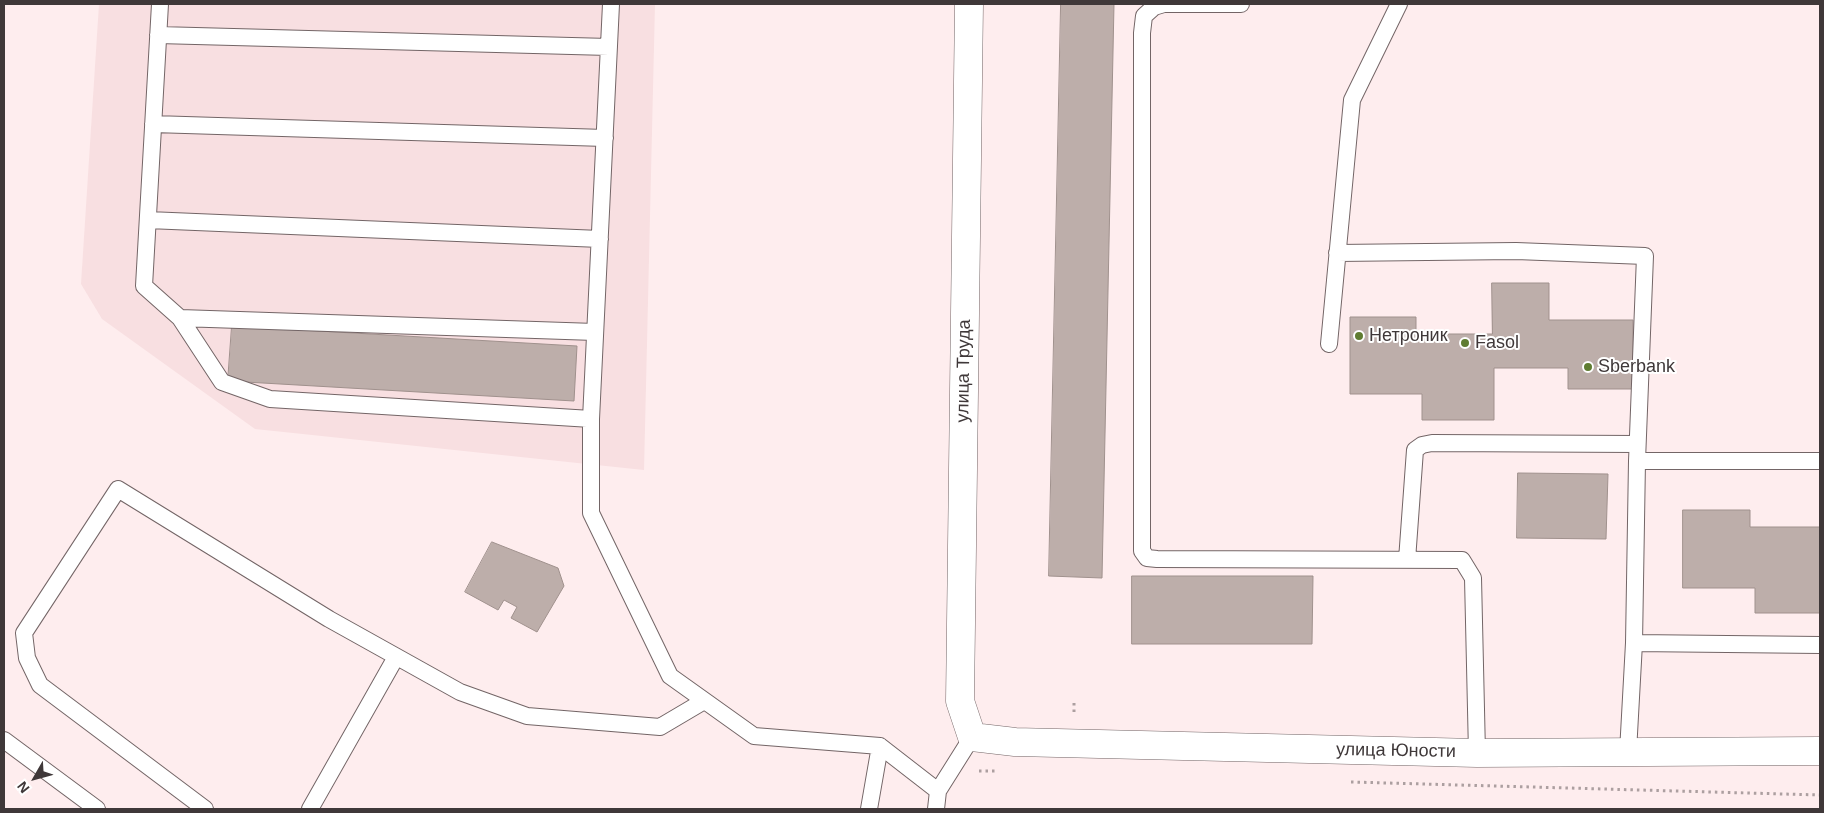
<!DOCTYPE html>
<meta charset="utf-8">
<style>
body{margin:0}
#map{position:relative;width:1824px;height:813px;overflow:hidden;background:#feedee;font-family:Helvetica,sans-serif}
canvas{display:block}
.frame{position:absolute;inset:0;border:5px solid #3f3839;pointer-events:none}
.north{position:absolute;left:10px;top:753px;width:50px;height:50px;-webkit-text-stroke:4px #fff;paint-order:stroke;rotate:232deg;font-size:14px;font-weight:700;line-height:20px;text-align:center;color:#3f3839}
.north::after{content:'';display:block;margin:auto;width:18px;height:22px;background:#3f3839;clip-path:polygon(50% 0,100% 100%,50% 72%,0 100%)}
</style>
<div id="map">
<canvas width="1824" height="813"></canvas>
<div class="frame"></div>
<div class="north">N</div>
</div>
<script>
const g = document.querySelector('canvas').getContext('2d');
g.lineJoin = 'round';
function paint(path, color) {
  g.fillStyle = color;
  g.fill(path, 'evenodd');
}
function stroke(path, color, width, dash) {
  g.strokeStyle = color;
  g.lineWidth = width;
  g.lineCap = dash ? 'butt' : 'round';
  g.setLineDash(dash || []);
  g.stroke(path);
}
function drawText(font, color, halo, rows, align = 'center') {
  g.font = font + ' Helvetica,sans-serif';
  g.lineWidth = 4;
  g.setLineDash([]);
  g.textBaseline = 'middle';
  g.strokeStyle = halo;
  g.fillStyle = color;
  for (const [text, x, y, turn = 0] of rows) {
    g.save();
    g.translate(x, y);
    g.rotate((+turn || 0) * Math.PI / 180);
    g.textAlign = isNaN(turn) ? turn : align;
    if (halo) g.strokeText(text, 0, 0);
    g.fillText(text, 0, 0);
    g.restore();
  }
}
const built = new Path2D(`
 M 99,4 L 655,4 L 644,470 L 255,429 L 102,319 L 81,284 Z`);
const building = new Path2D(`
 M 1061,4 L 1114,4 L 1102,578 L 1049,576 Z
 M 1492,283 L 1549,283 L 1549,320 L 1633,320 L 1633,389 L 1568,389 L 1568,368 L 1494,368 L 1494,420 L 1422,420 L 1422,394 L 1350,394 L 1350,317 L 1416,317 L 1416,334 L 1492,334 Z
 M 232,326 L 577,346 L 574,401 L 228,381 Z
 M 1518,473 L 1608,474 L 1606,539 L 1517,538 Z
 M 1683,510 L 1750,510 L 1750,527 L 1820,527 L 1820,613 L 1755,613 L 1755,588 L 1683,588 Z
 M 492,542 L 558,568 L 564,586 L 537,632 L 511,618 L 517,607 L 504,600 L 498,610 L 465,592 Z
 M 1132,576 L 1313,576 L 1312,644 L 1132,644 Z`);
const path = new Path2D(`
 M 1074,703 L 1074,715
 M 979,771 L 995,771
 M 1351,782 L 1820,795`);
const lane = new Path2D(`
 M 160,4 L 144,286 L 180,318 L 222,382 L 270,399 L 591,419
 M 611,4 L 591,419 L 591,513 L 670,676 L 754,736 L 880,746 L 938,791 L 972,737
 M 1241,4 L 1164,4 L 1154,7 L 1144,16 L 1142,33 L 1142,551 L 1147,558 L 1157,559 L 1462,560 L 1473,578 L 1477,753
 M 158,35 L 609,47
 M 153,124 L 605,138
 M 148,220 L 600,239
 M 1337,253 L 1516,251 L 1645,256 L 1637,461
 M 180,318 L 595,332
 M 1329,344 L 1352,100 L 1399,4
 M 1407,560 L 1415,450 L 1422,445 L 1432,443 L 1637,444
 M 1634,643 L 1820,645
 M 4,740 L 97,809
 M 1628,752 L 1634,643 L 1637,461 L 1820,461
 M 205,809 L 40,685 L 27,658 L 24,633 L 118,489 L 329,619 L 460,692 L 527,716 L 660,727 L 704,701
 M 310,809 L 396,657
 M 869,809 L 880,746
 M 936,809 L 938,791`);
const secondary = new Path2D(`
 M 969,4 L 960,701 L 972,737 L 1015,742 L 1477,753 L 1820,751`);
const markers = [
 [1359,336,5,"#5f7c31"],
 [1465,343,5,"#5f7c31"],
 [1588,367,5,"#5f7c31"]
];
const poiNames = [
 ["Нетроник",1369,336],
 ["Fasol",1475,343],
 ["Sberbank",1598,367]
];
const streetNames = [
 ["улица Труда",964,371,-89],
 ["улица Юности",1396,751,1]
];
paint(built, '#f8dfe1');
paint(building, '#bdaeaa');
stroke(building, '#a0918d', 1);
stroke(lane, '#736566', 18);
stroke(secondary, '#736566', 29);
stroke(path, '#ac9fa0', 3, [2.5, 4]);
stroke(lane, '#fff', 16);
stroke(secondary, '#fff', 28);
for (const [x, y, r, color] of markers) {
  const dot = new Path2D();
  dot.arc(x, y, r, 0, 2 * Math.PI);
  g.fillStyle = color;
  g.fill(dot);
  stroke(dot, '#fff', 2);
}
drawText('18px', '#3f3839', '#fff', poiNames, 'left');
drawText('18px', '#3f3839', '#fff', streetNames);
</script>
